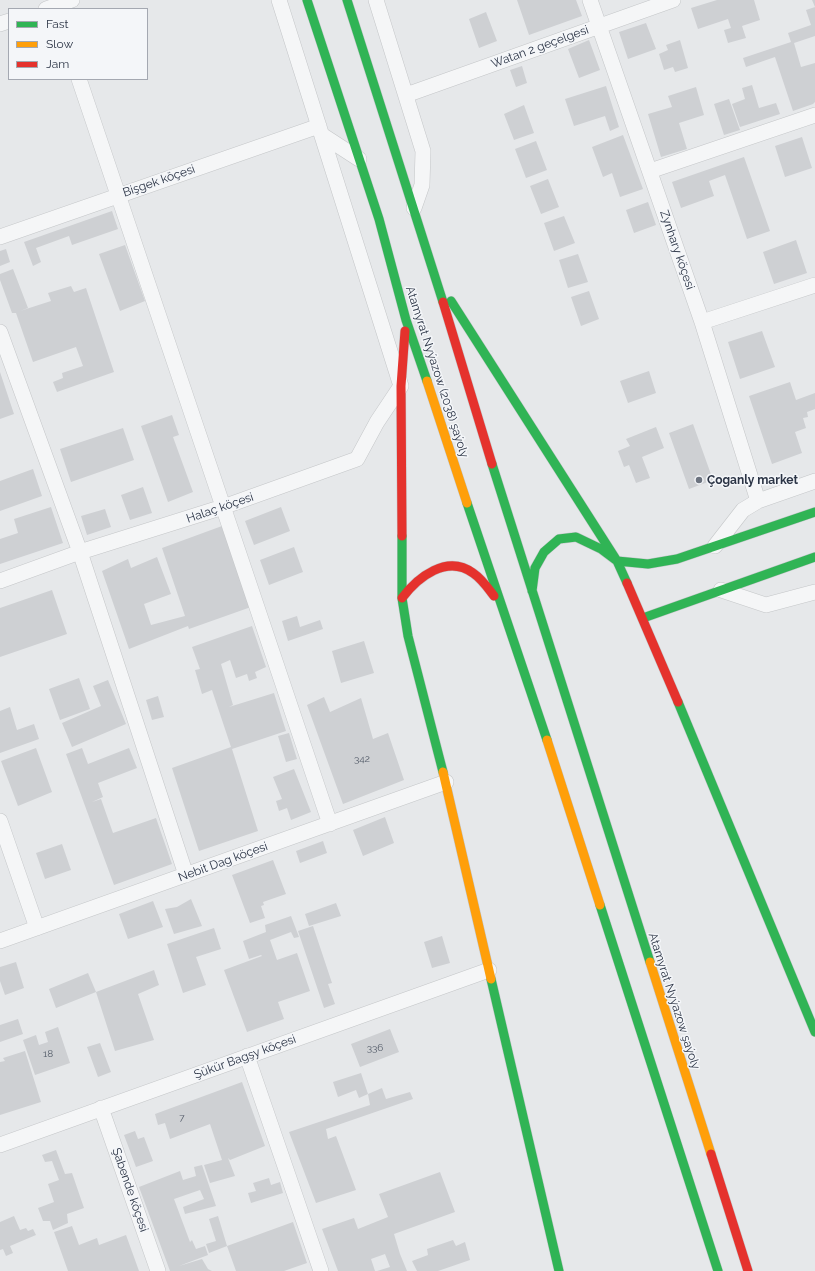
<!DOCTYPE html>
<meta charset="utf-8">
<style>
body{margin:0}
#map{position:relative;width:815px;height:1271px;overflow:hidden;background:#e6e8ea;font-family:Raleway,sans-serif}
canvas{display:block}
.legend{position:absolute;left:8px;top:8px;width:140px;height:72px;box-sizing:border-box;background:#f4f6f9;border:1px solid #a4a8b1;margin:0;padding:5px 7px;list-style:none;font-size:12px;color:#2b3445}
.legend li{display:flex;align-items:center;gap:8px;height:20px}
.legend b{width:20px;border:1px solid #a4a8b1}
</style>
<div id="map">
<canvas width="815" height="1271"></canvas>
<ul class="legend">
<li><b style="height:5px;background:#30b455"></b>Fast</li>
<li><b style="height:5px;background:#ff9f0a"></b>Slow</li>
<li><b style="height:5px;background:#e5322d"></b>Jam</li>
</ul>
</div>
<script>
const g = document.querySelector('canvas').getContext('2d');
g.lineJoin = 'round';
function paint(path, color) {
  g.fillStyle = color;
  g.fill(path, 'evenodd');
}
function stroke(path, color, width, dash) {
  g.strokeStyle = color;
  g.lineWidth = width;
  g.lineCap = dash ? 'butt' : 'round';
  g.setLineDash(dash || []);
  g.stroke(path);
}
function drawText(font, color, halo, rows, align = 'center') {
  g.font = font + ' Raleway,sans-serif';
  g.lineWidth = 3;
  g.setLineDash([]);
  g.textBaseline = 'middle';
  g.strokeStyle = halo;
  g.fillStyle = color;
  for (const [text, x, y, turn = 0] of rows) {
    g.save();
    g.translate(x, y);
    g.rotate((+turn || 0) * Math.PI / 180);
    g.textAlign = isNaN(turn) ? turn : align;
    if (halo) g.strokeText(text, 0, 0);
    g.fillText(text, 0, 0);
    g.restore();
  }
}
const building = new Path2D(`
 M 517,0 L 576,0 L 582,16 L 529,35 Z
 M 717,0 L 754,0 L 760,20 L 742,26 L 746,38 L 728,43 L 724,30 L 731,28 L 728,19 L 698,29 L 691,8 Z
 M 812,0 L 815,0 L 815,36 L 794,43 L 801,67 L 815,63 L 815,102 L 813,104 L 793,111 L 775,57 L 746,67 L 743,58 L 791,42 L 788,33 L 811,25 L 806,10 L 815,7 Z
 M 486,12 L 497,41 L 479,48 L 469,19 Z
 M 646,23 L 656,49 L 628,59 L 619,32 Z
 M 589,40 L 600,70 L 579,78 L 568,49 Z
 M 680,40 L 688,68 L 675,72 L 673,67 L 664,70 L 659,54 L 668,50 L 666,45 Z
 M 522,66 L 527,83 L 516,87 L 510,70 Z
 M 752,85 L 759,108 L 776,103 L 780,114 L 740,127 L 732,104 L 745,99 L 742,88 Z
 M 606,86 L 619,127 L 610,131 L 605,116 L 574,126 L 565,99 Z
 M 696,87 L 704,115 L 679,123 L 687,149 L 661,157 L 648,114 L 672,107 L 668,96 Z
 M 729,99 L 740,130 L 724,135 L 714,104 Z
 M 524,105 L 534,133 L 514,140 L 504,114 Z
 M 623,135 L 643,189 L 620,197 L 612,173 L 603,177 L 592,147 Z
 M 802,137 L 812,168 L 785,177 L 775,146 Z
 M 536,141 L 547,170 L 526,178 L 515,149 Z
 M 744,157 L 770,231 L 747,239 L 725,175 L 709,181 L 714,196 L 681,208 L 672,182 Z
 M 548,179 L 559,207 L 541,214 L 530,186 Z
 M 648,202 L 656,225 L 634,233 L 626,210 Z
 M 112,211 L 118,229 L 72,245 L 69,236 L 36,248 L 41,262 L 33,266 L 24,242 Z
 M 564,216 L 575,243 L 554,251 L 544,223 Z
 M 796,240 L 807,273 L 774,284 L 763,252 Z
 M 125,245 L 145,301 L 120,311 L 99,254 Z
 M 6,249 L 10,262 L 0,266 L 0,251 Z
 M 578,254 L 588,282 L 568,288 L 559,260 Z
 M 13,269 L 28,308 L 20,311 L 51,301 L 48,293 L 71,286 L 74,292 L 86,288 L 114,372 L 57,392 L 53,382 L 63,378 L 62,373 L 83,366 L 76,347 L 33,362 L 16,313 L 12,313 L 0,280 L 0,274 Z
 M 589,291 L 599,319 L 581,326 L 571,297 Z
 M 762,331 L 775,367 L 740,379 L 728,342 Z
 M 649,371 L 656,393 L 628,403 L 620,381 Z
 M 0,372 L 14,414 L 0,419 Z
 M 790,382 L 796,400 L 815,393 L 815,409 L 807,412 L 808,417 L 803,418 L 806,428 L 795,432 L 802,453 L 772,464 L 749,396 Z
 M 172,415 L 179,435 L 173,437 L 193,492 L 168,502 L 141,426 Z
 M 693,424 L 713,480 L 689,489 L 669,433 Z
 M 656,427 L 664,448 L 642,457 L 650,478 L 636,483 L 629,465 L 624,467 L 618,451 L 630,446 L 626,439 Z
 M 123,428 L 134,460 L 71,482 L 60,449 Z
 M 33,469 L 42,496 L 0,511 L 0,481 Z
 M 143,487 L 152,513 L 130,520 L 121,495 Z
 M 51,507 L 63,543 L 0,564 L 0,539 L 18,533 L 14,519 Z
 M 281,507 L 290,531 L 254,545 L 245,521 Z
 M 105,509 L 111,527 L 87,535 L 81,516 Z
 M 222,526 L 251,607 L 189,629 L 188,626 L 129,649 L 102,571 L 128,559 L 131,568 L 157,557 L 171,594 L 144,604 L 151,625 L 185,616 L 162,548 Z
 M 294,547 L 303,572 L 269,585 L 260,560 Z
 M 52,590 L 67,634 L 0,657 L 0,608 Z
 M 297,616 L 300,627 L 320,620 L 323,629 L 288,641 L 282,621 Z
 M 252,626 L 266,667 L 255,672 L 257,678 L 249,681 L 247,674 L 236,678 L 230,660 L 221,664 L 233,705 L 229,707 L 274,693 L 286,731 L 232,749 L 258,831 L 199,851 L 172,768 L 231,747 L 212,690 L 202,694 L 195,670 L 200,669 L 192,647 Z
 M 364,641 L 374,673 L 341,683 L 332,651 Z
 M 79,678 L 90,709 L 60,720 L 49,689 Z
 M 108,680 L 126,724 L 72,747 L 62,723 L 101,706 L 93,686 Z
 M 158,696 L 164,717 L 152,720 L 146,700 Z
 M 324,697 L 330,712 L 361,698 L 373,739 L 388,733 L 404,780 L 343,804 L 307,705 Z
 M 10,707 L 17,730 L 34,724 L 39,739 L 0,753 L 0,711 Z
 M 289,733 L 297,759 L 286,762 L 278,736 Z
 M 36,748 L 52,792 L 18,806 L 1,761 Z
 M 82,748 L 88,764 L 129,748 L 137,768 L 98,783 L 103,797 L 92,802 L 101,799 L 113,833 L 156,818 L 172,864 L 114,885 L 66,754 Z
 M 294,769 L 311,812 L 291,820 L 287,808 L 279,811 L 276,801 L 282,799 L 273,777 Z
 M 385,817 L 394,843 L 363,856 L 353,830 Z
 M 323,841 L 327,853 L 300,863 L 296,851 Z
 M 62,844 L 71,870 L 45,879 L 36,853 Z
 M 273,860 L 286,894 L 263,902 L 264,905 L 261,906 L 265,918 L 250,923 L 232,875 Z
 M 191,899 L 202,926 L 174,934 L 165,909 L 177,907 Z
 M 153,901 L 163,927 L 128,939 L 119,914 Z
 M 336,903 L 341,916 L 309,926 L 305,914 Z
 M 291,916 L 299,937 L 294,938 L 291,932 L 270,940 L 277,960 L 297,953 L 310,991 L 278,1002 L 284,1019 L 247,1032 L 224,970 L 262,956 L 261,955 L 249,959 L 243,941 L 266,932 L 265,925 Z
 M 313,926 L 332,983 L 328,984 L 335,1004 L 324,1008 L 298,931 Z
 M 214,928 L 221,949 L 196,957 L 206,985 L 183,993 L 167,944 Z
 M 442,936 L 450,963 L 432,968 L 424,942 Z
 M 16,962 L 24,988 L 5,995 L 0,981 L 0,967 Z
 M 154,970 L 159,985 L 138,994 L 154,1040 L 115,1051 L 96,992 Z
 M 88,973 L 96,992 L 56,1008 L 49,989 Z
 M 18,1019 L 23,1034 L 0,1042 L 0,1025 Z
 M 58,1027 L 70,1063 L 35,1075 L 23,1040 L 36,1035 L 39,1045 L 48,1042 L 45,1032 Z
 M 390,1029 L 399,1052 L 360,1067 L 351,1044 Z
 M 100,1043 L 111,1072 L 98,1077 L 87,1047 Z
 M 25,1051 L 41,1102 L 0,1115 L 0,1062 L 5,1061 L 3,1058 Z
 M 361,1073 L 368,1094 L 359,1098 L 356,1090 L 338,1097 L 333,1082 Z
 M 242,1082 L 265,1146 L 230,1160 L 228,1158 L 235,1176 L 210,1183 L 204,1165 L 222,1160 L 210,1124 L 170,1139 L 165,1123 L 158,1125 L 155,1114 Z
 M 382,1088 L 386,1099 L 410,1092 L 413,1099 L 326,1129 L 328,1139 L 336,1136 L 356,1190 L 316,1203 L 289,1132 L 370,1105 L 368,1094 Z
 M 135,1131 L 138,1139 L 144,1137 L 153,1161 L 136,1167 L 124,1135 Z
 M 56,1150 L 65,1174 L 72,1173 L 84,1208 L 67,1214 L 68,1223 L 53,1230 L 50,1221 L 43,1221 L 38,1208 L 54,1202 L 48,1184 L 59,1180 L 52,1161 L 45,1162 L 42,1155 Z
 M 202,1165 L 216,1206 L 185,1214 L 183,1207 L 204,1199 L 200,1190 L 174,1199 L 190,1242 L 192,1240 L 196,1249 L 205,1246 L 208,1255 L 179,1266 L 202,1259 L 208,1269 L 212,1271 L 170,1271 L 139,1187 L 180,1171 L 183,1180 L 196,1176 L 194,1167 Z
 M 440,1172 L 455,1212 L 394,1234 L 400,1254 L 407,1271 L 377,1271 L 390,1267 L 385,1254 L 371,1259 L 375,1271 L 338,1271 L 322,1229 L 354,1218 L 358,1229 L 388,1217 L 379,1194 Z
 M 269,1178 L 271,1185 L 280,1182 L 283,1193 L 251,1203 L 248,1193 L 256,1191 L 253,1183 Z
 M 14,1216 L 20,1230 L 26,1228 L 28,1231 L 33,1229 L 36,1235 L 10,1246 L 13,1253 L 6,1256 L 3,1249 L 0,1250 L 0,1222 Z
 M 218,1216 L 227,1246 L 209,1253 L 206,1244 L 216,1241 L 209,1219 Z
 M 293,1222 L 307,1263 L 284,1271 L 236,1271 L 227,1246 Z
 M 72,1226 L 79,1245 L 97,1238 L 99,1245 L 126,1235 L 139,1271 L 68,1271 L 54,1232 Z
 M 453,1240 L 456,1246 L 465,1242 L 470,1260 L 438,1271 L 417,1271 L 412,1261 L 428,1255 L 427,1249 Z`);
const street = new Path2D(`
 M 376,0 L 423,151 L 422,185 L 414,208
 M 590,0 L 702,322 L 758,501
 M 46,9 L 72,0
 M 0,24 L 9,21
 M 79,79 L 330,824
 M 406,95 L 673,0
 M 322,135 L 359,159
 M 650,171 L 815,115
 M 0,237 L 319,126
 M 702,322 L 815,285
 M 0,332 L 80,552 L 186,875
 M 715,546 L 743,510 L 758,501 L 815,481
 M 0,581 L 80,552 L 223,507 L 357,459 L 377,422 L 401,386 L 279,0
 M 721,590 L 766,605 L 815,592
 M 0,821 L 37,928
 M 0,941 L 446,782
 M 247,1056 L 321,1271
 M 101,1108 L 158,1271
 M 0,1145 L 489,970`);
const fast = new Path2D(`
 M 307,0 L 379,219 L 406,320 L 427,381
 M 347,0 L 443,302
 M 451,301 L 617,561 L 627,583
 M 492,464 L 650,962
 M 467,503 L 547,740
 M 402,536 L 402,598 L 408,636 L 443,772
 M 532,591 L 535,568 L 544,552 L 559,539 L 576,537 L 601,549 L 617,561 L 648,564 L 677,559 L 815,512
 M 643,618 L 815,557
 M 678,702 L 815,1032
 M 600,905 L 718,1271
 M 491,979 L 559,1271`);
const slow = new Path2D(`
 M 427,381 L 467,503
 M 547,740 L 600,905
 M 443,772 L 491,979
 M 650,962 L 711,1154`);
const jam = new Path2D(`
 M 443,302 L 492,464
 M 402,536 L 401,386 L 405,331
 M 627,583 L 678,702
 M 402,598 C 418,577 447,554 473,573 C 482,579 488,588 494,596
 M 711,1154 L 748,1271`);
const markers = [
 [699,480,4,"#6c737f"]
];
const numberNames = [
 ["342",362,759],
 ["336",375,1048],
 ["18",48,1054],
 ["7",182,1118]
];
const streetNames = [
 ["Watan 2 geçelgesi",540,47,-20],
 ["Bişgek köçesi",159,181,-19],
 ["Zynhary köçesi",677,250,71],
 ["Atamyrat Nyýazow (2038) şaýoly",437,372,72],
 ["Halaç köçesi",220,508,-19],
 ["Nebit Dag köçesi",223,862,-20],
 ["Atamyrat Nyýazow şaýoly",674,1001,72],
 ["Şükür Bagşy köçesi",245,1057,-20],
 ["Şabende köçesi",130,1190,71]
];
const poiNames = [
 ["Çoganly market",707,480]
];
paint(building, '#ced0d3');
stroke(street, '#c4c6c8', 16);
stroke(fast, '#c2c5c8', 10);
stroke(slow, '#c2c5c8', 10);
stroke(jam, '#c2c5c8', 10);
stroke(street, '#f5f6f7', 15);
stroke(fast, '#30b455', 9);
stroke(slow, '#ff9f0a', 9);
stroke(jam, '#e5322d', 9);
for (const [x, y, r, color] of markers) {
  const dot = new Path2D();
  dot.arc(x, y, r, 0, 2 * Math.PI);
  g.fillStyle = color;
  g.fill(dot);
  stroke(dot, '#f4f6f9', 1.5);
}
drawText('10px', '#545c69', null, numberNames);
drawText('12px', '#2b3445', '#f4f6f9', streetNames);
drawText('bold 12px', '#2b3445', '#f4f6f9', poiNames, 'left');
</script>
